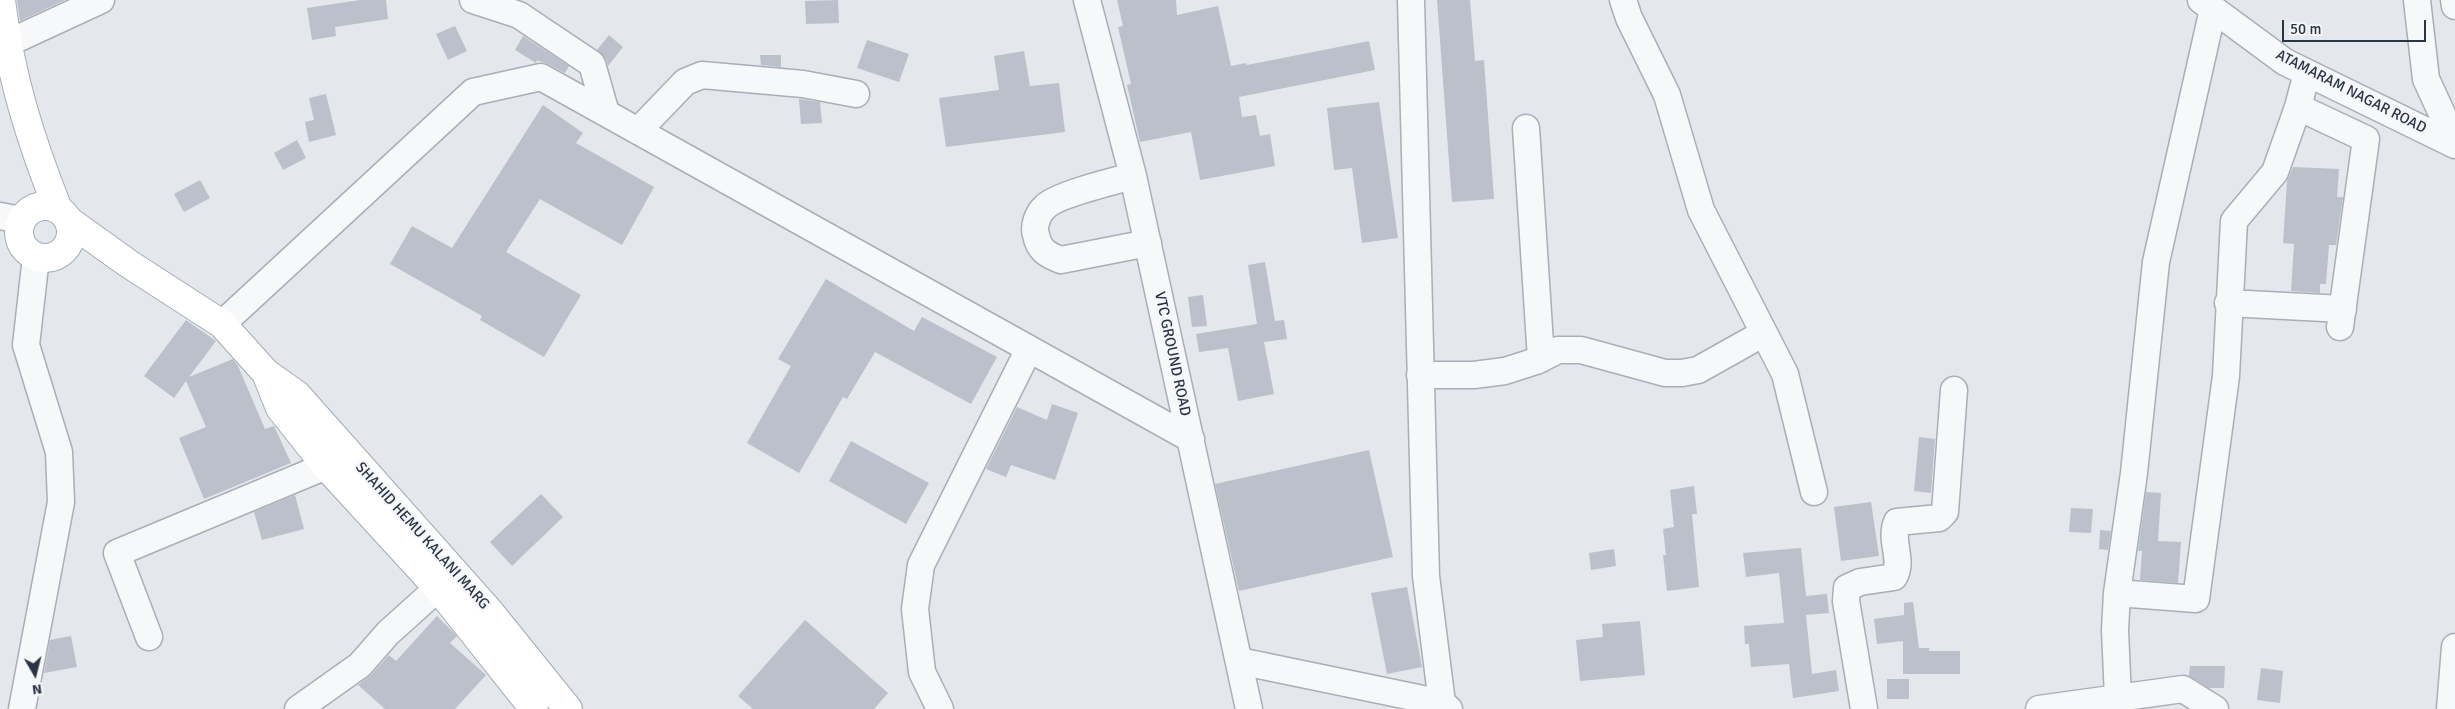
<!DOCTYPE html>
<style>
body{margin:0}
#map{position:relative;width:2455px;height:709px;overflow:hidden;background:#e4e7ec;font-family:Signika,sans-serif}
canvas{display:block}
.north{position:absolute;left:10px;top:649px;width:50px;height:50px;-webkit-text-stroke:4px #f4f6f9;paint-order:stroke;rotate:172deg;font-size:14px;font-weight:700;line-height:20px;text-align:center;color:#2b3445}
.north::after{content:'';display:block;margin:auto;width:18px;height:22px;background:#2b3445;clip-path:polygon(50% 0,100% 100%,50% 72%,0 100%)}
.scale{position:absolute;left:2282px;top:20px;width:144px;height:22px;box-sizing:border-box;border:2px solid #2b3445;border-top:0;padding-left:6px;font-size:15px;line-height:18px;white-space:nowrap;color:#2b3445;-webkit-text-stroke:4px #f4f6f9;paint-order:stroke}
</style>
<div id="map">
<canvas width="2455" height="709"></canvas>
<div class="north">N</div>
<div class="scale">50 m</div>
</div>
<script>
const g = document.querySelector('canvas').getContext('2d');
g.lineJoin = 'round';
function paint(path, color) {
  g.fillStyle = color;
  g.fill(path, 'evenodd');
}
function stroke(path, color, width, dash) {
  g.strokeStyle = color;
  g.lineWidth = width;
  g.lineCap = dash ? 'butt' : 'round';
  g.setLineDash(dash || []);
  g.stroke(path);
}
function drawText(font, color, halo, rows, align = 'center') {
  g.font = font + ' Signika,sans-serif';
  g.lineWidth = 4.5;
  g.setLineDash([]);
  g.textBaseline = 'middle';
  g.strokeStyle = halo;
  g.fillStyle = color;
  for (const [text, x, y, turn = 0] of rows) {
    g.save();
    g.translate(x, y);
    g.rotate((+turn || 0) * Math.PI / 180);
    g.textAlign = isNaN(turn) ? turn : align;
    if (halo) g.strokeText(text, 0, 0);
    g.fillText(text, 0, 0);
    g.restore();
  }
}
const building = new Path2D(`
 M 17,0 L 65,0 L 20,21 Z
 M 360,0 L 386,0 L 388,19 L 335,27 L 336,36 L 312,40 L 307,8 Z
 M 838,0 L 839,23 L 806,24 L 805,1 Z
 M 1117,0 L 1176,0 L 1177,15 L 1218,6 L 1231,66 L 1246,63 L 1247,65 L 1369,41 L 1375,70 L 1239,97 L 1242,117 L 1256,115 L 1260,136 L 1270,134 L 1275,166 L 1200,180 L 1191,132 L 1140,142 L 1127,85 L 1131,84 L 1118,27 L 1123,26 Z
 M 1437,0 L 1470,0 L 1475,61 L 1484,60 L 1494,199 L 1452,202 Z
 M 455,26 L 467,51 L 448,60 L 436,34 Z
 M 609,35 L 623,47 L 608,66 L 606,59 L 597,50 Z
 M 523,36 L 569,66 L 565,73 L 548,64 L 537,60 L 536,63 L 515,50 Z
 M 867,40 L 909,54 L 899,82 L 857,68 Z
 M 1024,51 L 1030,86 L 1059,83 L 1065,132 L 946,147 L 939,98 L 999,90 L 994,56 Z
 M 760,55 L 781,55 L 781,67 L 761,65 Z
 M 326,94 L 336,135 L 309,142 L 305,122 L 314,120 L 309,98 Z
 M 799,99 L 820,102 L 822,123 L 801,124 Z
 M 1379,102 L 1398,238 L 1362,243 L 1352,168 L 1334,170 L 1327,108 Z
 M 543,105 L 583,133 L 576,143 L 654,187 L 622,245 L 540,199 L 506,252 L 581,295 L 544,357 L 480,320 L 482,316 L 390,264 L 412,226 L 452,248 Z
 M 297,140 L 306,158 L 283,170 L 274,153 Z
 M 2293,167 L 2339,169 L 2337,197 L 2343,197 L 2336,245 L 2329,245 L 2326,284 L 2320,284 L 2320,293 L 2291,291 L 2294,244 L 2283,243 L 2287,181 Z
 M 200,180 L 210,198 L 184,212 L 174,194 Z
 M 1265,262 L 1275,321 L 1284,320 L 1287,339 L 1264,342 L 1274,394 L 1238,401 L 1228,348 L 1199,352 L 1196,334 L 1257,324 L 1248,265 Z
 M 826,279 L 914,331 L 922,317 L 997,357 L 971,404 L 875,352 L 847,399 L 843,397 L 799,473 L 747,443 L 791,366 L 778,359 Z
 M 1203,295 L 1207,326 L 1192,327 L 1188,297 Z
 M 186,320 L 216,341 L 189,377 L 233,359 L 238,366 L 265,429 L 274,426 L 291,463 L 204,499 L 179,438 L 206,427 L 186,381 L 174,398 L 144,376 Z
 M 1052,404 L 1078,413 L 1055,480 L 1011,465 L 1006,477 L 986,469 L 1017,407 L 1047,420 Z
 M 1919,437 L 1935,439 L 1931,493 L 1914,491 Z
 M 851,441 L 929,483 L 906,524 L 829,481 Z
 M 1369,450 L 1393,557 L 1239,591 L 1215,484 Z
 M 1694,486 L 1697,514 L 1692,514 L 1699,587 L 1667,591 L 1663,555 L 1666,555 L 1663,529 L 1674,527 L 1670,490 Z
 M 2146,492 L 2161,493 L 2158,541 L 2181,542 L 2178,583 L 2140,580 L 2142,551 L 2138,551 Z
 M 541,494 L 563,517 L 512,566 L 490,542 Z
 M 295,495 L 304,529 L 262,540 L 254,512 Z
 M 1871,502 L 1879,556 L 1841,561 L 1834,507 Z
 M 2071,508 L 2093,509 L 2091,533 L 2069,532 Z
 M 2100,530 L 2111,531 L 2108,550 L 2099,549 Z
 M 1801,548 L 1806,596 L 1827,594 L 1829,613 L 1806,615 L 1812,674 L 1836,670 L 1839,691 L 1793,698 L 1789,664 L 1751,667 L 1749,644 L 1745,644 L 1744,626 L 1784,623 L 1779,573 L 1746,577 L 1743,553 Z
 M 1614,549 L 1616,566 L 1591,570 L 1589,553 Z
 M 1407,587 L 1422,667 L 1387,674 L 1371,593 Z
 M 1913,602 L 1919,648 L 1929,648 L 1929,651 L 1960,651 L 1960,674 L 1903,674 L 1903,641 L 1877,644 L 1874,619 L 1904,615 L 1904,603 Z
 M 437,616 L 457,636 L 450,643 L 486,675 L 455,709 L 385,709 L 358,685 L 371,675 L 389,655 L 396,661 Z
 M 805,620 L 888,693 L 874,709 L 753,709 L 738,696 Z
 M 1640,621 L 1645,675 L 1580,681 L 1576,640 L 1603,637 L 1602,624 Z
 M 71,636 L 77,667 L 44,673 L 50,640 Z
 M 2190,666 L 2225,666 L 2224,688 L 2209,688 L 2189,676 Z
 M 2261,668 L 2283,671 L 2280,703 L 2257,700 Z
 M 1887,679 L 1909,679 L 1909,699 L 1887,699 Z`);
const minor = new Path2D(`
 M 473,0 L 519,15 L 592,64 L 606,113
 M 1087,0 L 1133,176 L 1249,709
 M 1411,0 L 1426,576 L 1442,703 L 1449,709
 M 1623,0 L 1629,18 L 1667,95 L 1701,210 L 1785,374 L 1814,492
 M 2201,0 L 2285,62 L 2455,145
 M 2417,0 L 2426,79 L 2444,118 L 2455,135
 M 2454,0 L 2455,6
 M 6,44 L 101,0
 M 2298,107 L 2366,139 L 2340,327
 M 1526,128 L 1541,359
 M 638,131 L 685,82 L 702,75 L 803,84 L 856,94
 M 1133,176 C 1114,181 1056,195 1045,207 C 1038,213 1033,226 1036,235 C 1039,250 1047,255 1061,260 L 1148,243
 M 0,216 L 21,220
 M 2228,303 L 2343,309
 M 222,324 L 473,92 L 541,77 L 1191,439
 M 1420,375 L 1474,375 L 1505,371 L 1536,361 L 1558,350 L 1581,350 L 1665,373 L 1682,373 L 1698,370 L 1764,333
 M 2117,593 L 2196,599 L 2226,376 L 2234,221 L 2275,172 L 2298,107 L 2307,73
 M 149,637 L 117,553 L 326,466 L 345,454
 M 1239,661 L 1442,703
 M 2118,698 L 2115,630 L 2117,593 L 2134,473 L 2156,262 L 2213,9
 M 22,709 L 61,502 L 59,452 L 26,345 L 36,257
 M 298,709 L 360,665 L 388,633 L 438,588
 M 940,709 L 922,672 L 915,609 L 921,565 L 1029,349
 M 1864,709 L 1846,601 L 1847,588 L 1860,582 L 1894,577 C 1904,560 1889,540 1897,522 L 1939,518 L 1945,512 L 1954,390
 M 2039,709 L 2183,689 L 2215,709
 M 2450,709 L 2455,647`);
const major = new Path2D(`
 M 1,0 C 10,75 30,139 58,209
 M19 232a26 26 0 1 1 52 0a26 26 0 1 1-52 0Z
 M 69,221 L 129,264 L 222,324 L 266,373 L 297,395 L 489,611 L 568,709
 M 266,373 L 280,408 L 326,466 L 438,588 L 534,709`);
const streetNames = [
 ["ATAMARAM NAGAR ROAD",2351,92,27],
 ["VTC GROUND ROAD",1172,354,78],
 ["SHAHID HEMU KALANI MARG",422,536,48]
];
paint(building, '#bbc0ca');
stroke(minor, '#a9aeb7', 29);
stroke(major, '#a3abb8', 30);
stroke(minor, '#f7f8fa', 26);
stroke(major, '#fff', 28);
drawText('15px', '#2b3445', '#f4f6f9', streetNames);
</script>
